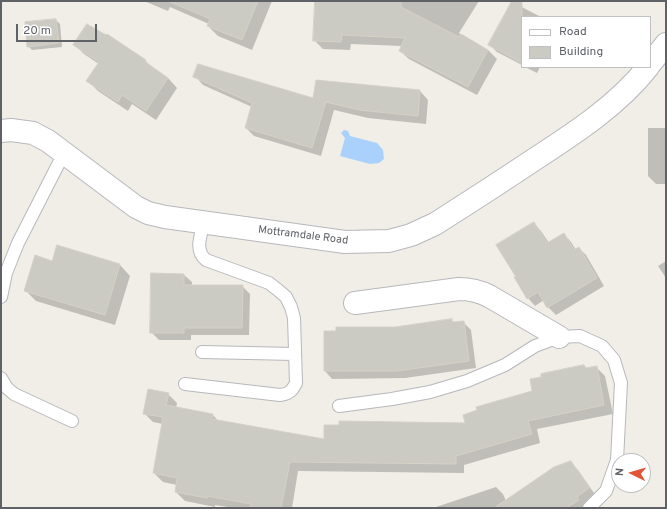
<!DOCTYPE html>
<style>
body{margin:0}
#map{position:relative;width:667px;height:509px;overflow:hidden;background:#f0eee7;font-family:Overpass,sans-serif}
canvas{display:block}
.frame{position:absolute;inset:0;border:2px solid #5e6166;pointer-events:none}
.legend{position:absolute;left:521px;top:16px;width:130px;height:52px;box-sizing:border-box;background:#fff;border:1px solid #bfc0c2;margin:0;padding:5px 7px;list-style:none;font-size:12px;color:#5e6166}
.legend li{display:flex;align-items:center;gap:8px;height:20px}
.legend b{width:20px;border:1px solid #bfc0c2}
.north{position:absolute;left:611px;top:453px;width:40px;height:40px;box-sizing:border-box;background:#fff;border:1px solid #bfc0c2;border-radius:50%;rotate:275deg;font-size:11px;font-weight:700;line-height:16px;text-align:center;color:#5e6166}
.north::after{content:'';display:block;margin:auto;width:14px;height:18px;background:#e45439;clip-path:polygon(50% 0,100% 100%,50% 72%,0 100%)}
.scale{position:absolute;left:16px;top:24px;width:81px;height:18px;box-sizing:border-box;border:2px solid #5e6166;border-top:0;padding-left:5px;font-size:12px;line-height:14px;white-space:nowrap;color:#5e6166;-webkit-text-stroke:3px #fff;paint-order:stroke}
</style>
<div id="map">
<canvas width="667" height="509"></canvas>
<div class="frame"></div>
<ul class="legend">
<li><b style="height:5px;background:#fff"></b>Road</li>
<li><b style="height:11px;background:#cbcac3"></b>Building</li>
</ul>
<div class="north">N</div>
<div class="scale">20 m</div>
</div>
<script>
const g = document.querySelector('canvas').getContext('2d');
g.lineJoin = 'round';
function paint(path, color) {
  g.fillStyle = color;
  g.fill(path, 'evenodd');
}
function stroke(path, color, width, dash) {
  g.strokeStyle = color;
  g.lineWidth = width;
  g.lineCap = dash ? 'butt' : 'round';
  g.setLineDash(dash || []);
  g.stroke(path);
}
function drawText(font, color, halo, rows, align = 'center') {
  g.font = font + ' Overpass,sans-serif';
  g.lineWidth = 4;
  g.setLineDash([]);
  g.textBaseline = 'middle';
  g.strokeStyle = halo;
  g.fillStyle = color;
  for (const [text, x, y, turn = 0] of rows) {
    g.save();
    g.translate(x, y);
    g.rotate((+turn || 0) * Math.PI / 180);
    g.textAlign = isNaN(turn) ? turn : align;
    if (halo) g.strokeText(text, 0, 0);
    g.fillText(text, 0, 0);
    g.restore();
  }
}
const water = new Path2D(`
 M 344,130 L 348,131 L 350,136 L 377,143 L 383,150 L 384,159 L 379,163 L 370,164 L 340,156 L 345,138 L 341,133 Z`);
const shadow = new Path2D(`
 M 144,1 L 272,1 L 252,50 L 218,36 L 208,26 L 209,24 L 170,7 L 168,11 Z
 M 316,1 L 479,1 L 459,33 L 488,50 L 497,59 L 477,95 L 409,59 L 400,51 L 402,46 L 351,44 L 350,50 L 323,49 L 314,40 Z
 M 512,2 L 541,17 L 522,17 L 522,65 L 497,52 L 490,45 Z
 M 56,20 L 60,24 L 62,47 L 32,50 L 28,46 Z
 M 106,37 L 145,60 L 153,69 L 168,78 L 177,88 L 156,120 L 132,104 L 128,111 L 98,91 L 88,81 L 99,64 L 84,54 L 75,45 Z
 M 525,67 L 540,67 L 537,73 Z
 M 195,76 L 313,99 L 317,81 L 420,91 L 428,100 L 426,124 L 368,118 L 334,110 L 321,156 L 254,136 L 246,128 L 252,107 L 203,85 Z
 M 648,128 L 666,128 L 666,184 L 656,184 L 648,176 Z
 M 534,224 L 541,231 L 549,243 L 564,234 L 571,242 L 576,250 L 579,248 L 586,255 L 604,286 L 556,315 L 548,307 L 544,300 L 535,306 L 528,298 L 517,277 Z
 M 58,246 L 120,265 L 130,276 L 115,325 L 36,301 L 25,290 L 53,262 Z
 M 666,261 L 666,278 L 658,266 Z
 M 184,275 L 192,282 L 192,286 L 242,286 L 250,294 L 249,335 L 191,335 L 191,340 L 159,340 L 151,332 Z
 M 451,320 L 455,323 L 463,322 L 471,330 L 476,368 L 405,378 L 332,379 L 325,371 L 325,332 L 395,328 Z
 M 584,366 L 587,369 L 596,367 L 605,376 L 613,414 L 537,429 L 540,443 L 464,465 L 464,473 L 298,471 L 292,508 L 234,508 L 215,505 L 215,507 L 185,501 L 176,492 L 177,485 L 163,482 L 154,473 L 163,424 L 153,422 L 144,413 L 168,394 L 177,403 L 176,408 L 213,415 L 219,422 L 325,440 L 466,424 L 533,392 Z
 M 570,462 L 578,470 L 596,496 L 583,505 L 585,508 L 433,508 L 496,487 L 503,494 L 506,501 Z`);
const building = new Path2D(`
 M 168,1 L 258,1 L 242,40 L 207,26 L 210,19 Z
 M 315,1 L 401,1 L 401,7 L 459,37 L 461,34 L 488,50 L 468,87 L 399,51 L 405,38 L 342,35 L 341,42 L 313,41 Z
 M 512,1 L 522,1 L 522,63 L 488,45 Z
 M 56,19 L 59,43 L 27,47 L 25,22 Z
 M 87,24 L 106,35 L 107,34 L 146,60 L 144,61 L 168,78 L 146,111 L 122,95 L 118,102 L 86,81 L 99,62 L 73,45 Z
 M 198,64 L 313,98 L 316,80 L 420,90 L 418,116 L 359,110 L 326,102 L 312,148 L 245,128 L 252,103 L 193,77 Z
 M 534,222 L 547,243 L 564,233 L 574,250 L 579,247 L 597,278 L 547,308 L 538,292 L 527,299 L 514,277 L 516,277 L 496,245 Z
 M 57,245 L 120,264 L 105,315 L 24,291 L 35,255 L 52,261 Z
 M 151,273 L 184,274 L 184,285 L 243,285 L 242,328 L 184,328 L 184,333 L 150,333 Z
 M 452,319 L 452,322 L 464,321 L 469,361 L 397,371 L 324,371 L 324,331 L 336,331 L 336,327 L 395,327 Z
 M 584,365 L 586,368 L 597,366 L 604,405 L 528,421 L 532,434 L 456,456 L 456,464 L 290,462 L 281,508 L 250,508 L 251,504 L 207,496 L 207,498 L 175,492 L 177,478 L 153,473 L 163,417 L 143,414 L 148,389 L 169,393 L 166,405 L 213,414 L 212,419 L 324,439 L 324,425 L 339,425 L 339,421 L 465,423 L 463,415 L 477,410 L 476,407 L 532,391 L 530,379 L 541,377 L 541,374 Z
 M 571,461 L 589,488 L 577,497 L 579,500 L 566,508 L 494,508 L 554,467 Z`);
const service = new Path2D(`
 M 1,297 L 6,273 L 18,243 L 64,153
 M 202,352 L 295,354
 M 1,378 L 7,388 L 14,394 L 72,421
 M 185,384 L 280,395 C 289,394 292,391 296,383 L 294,318 L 291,307 L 286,297 L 278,290 L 269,283 L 206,260 C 194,250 201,235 204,222
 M 339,406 L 392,399 L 430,392 L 467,381 L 505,365 L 535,346 L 559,337 L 580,336 L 602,346 L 614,360 L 621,383 L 617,460 L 606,491 L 589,508`);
const minor = new Path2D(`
 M 650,64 L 666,44
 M 1,131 L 11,130 L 33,133 L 48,141 L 136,207 L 148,213 L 165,217 L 345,242 L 389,241 L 411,235 L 435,224 C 468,203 502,181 535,159 C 575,133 618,105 648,67
 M 355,303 L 385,299 L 459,289 C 470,289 479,291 489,296 L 559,337`);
const streetNames = [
 ["Mottramdale Road",303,236,7]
];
paint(water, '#aad1fc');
paint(shadow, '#0003');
paint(building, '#cbcac3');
stroke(building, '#d4d1c5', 1);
stroke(service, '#b7b8bd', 14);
stroke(minor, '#b7b8bd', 24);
stroke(service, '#fff', 12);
stroke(minor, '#fff', 22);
drawText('11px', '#5e6166', '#fff', streetNames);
</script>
